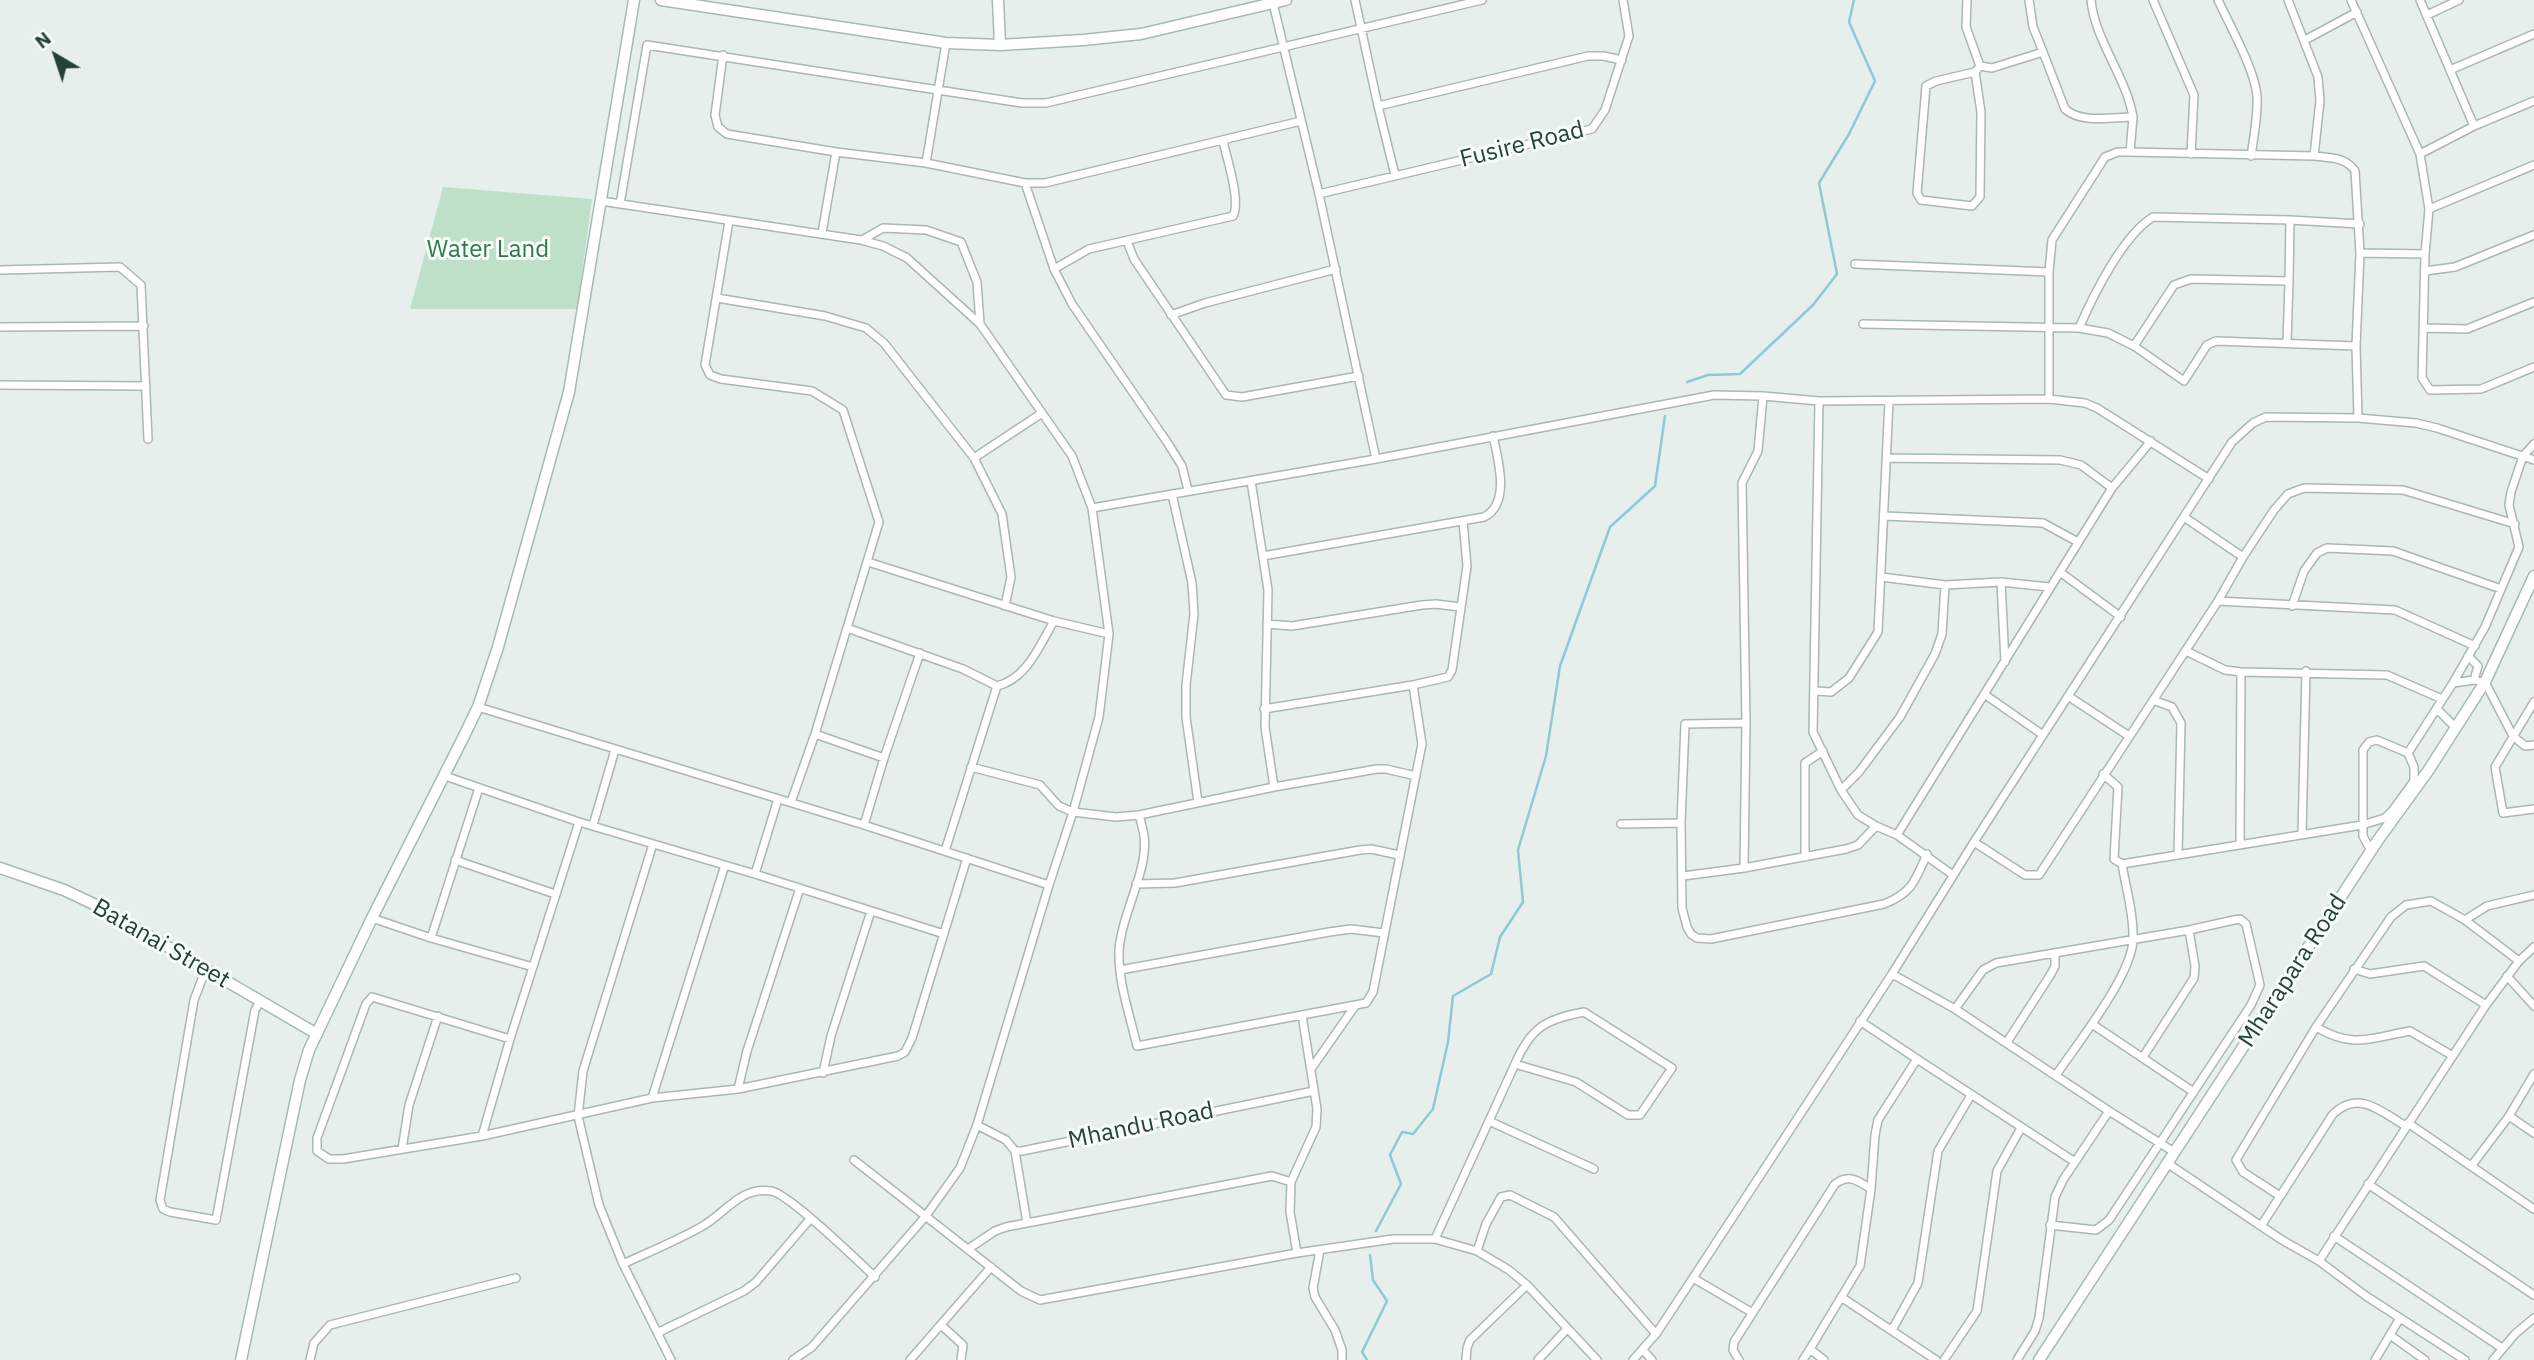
<!DOCTYPE html>
<style>
body{margin:0}
#map{position:relative;width:2534px;height:1360px;overflow:hidden;background:#e6efeb;font-family:"IBM Plex Sans",sans-serif}
canvas{display:block}
.north{position:absolute;left:21px;top:21px;width:70px;height:70px;-webkit-text-stroke:5px #f7fbf9;paint-order:stroke;rotate:321deg;font-size:19px;font-weight:700;line-height:28px;text-align:center;color:#24423a}
.north::after{content:'';display:block;margin:auto;width:24px;height:32px;background:#24423a;clip-path:polygon(50% 0,100% 100%,50% 72%,0 100%)}
</style>
<div id="map">
<canvas width="2534" height="1360"></canvas>
<div class="north">N</div>
</div>
<script>
const g = document.querySelector('canvas').getContext('2d');
g.lineJoin = 'round';
function paint(path, color) {
  g.fillStyle = color;
  g.fill(path, 'evenodd');
}
function stroke(path, color, width, dash) {
  g.strokeStyle = color;
  g.lineWidth = width;
  g.lineCap = dash ? 'butt' : 'round';
  g.setLineDash(dash || []);
  g.stroke(path);
}
function drawText(font, color, halo, rows, align = 'center') {
  g.font = font + ' "IBM Plex Sans",sans-serif';
  g.lineWidth = 6;
  g.setLineDash([]);
  g.textBaseline = 'middle';
  g.strokeStyle = halo;
  g.fillStyle = color;
  for (const [text, x, y, turn = 0] of rows) {
    g.save();
    g.translate(x, y);
    g.rotate((+turn || 0) * Math.PI / 180);
    g.textAlign = isNaN(turn) ? turn : align;
    if (halo) g.strokeText(text, 0, 0);
    g.fillText(text, 0, 0);
    g.restore();
  }
}
const green = new Path2D(`
 M 443,187 L 592,199 L 577,309 L 410,309 Z`);
const stream = new Path2D(`
 M 1687,382 L 1708,375 L 1740,374 L 1813,305 L 1837,274 L 1819,183 L 1849,134 L 1875,81 L 1849,22 L 1854,0
 M 1376,1231 L 1401,1184 L 1390,1155 L 1402,1132 L 1413,1134 L 1433,1109 L 1448,1042 L 1453,996 L 1491,974 L 1500,937 L 1523,902 L 1518,850 L 1546,756 L 1560,666 L 1610,527 L 1655,486 L 1665,416
 M 1367,1360 L 1362,1352 L 1387,1301 L 1373,1280 L 1370,1255`);
const street = new Path2D(`
 M 1355,0 L 1378,106 L 1395,175
 M 1967,0 L 1966,27 L 1980,66 L 1992,68 L 2043,52 L 2033,27 L 2029,0
 M 2091,0 C 2095,41 2126,76 2133,117
 M 2153,0 L 2194,95 L 2191,154
 M 2218,0 C 2230,26 2255,70 2257,96 C 2258,116 2254,136 2251,156
 M 2288,0 L 2318,77 L 2320,101 L 2314,156
 M 2351,0 L 2420,154 L 2429,209 L 2425,254 L 2422,378 L 2430,390 L 2481,389 L 2534,367
 M 2420,0 L 2474,126 L 2534,101
 M 1273,3 L 1319,194 L 1376,459
 M 2427,15 L 2459,0
 M 2305,40 L 2357,12
 M 2043,52 L 2065,109 C 2081,124 2113,117 2133,117 L 2130,152
 M 723,55 L 715,115 L 718,127 L 727,134 L 836,152 L 926,163 L 1025,183 L 1045,183 L 1301,121
 M 2450,70 L 2534,34
 M 1975,72 L 1981,112 L 1980,197 L 1972,206 L 1921,200 L 1917,193 L 1926,86 L 1936,81 L 1975,72 L 1980,66
 M 1378,106 L 1588,56 L 1603,56 L 1622,60
 M 2420,154 L 2474,126
 M 926,163 L 946,43
 M 1025,183 L 1054,269 L 1072,304 L 1167,442 L 1182,466 L 1188,490
 M 1319,194 L 1592,129 L 1605,110 L 1629,36 L 1623,0
 M 601,201 L 861,240 L 883,246 L 907,258 L 980,324 L 1072,456 L 1092,508 L 1109,634 L 1099,717 L 1073,812 L 1049,885 L 977,1125 L 960,1168 L 925,1217 L 812,1347 L 793,1360
 M 620,204 L 647,45 L 1022,103 L 1046,103 L 1482,0
 M 2429,209 L 2534,165
 M 729,221 L 705,365 L 710,375 L 721,379 L 812,391 L 843,410 L 879,522 L 815,734 L 791,802
 M 822,233 L 836,152
 M 862,240 L 883,228 L 926,230 L 961,242 L 977,282 L 980,324
 M 1127,241 L 1134,259 L 1226,395 L 1242,397 L 1359,376
 M 2360,253 L 2425,254
 M 1855,264 L 2049,272
 M 1054,269 L 1089,249 L 1233,216 C 1241,201 1227,159 1223,141
 M 0,270 L 120,267 L 141,285 L 148,439
 M 2425,271 L 2455,267 L 2534,235
 M 717,298 L 825,316 L 866,328 L 884,343 L 974,458 L 1002,514 L 1011,577 L 1005,606
 M 1171,315 L 1205,303 L 1336,269
 M 1863,324 L 2079,328 L 2108,333 L 2134,346 L 2184,381 L 2207,345 L 2216,341 L 2356,346
 M 0,327 L 144,326
 M 2079,328 C 2093,296 2123,235 2153,217 L 2290,220
 M 2423,328 L 2467,329 L 2534,302
 M 2287,343 L 2289,281
 M 2134,346 L 2174,285 L 2191,279 L 2289,281 L 2290,220 L 2360,224
 M 0,385 L 146,386
 M 2049,399 L 2049,272 L 2052,240 L 2105,157 L 2118,152 L 2130,152 L 2314,156 C 2330,158 2346,157 2355,171 L 2360,253 L 2356,346 L 2358,418
 M 1819,401 L 1813,732 L 1841,790 L 1858,815 L 1876,826 L 1897,835 L 1953,875
 M 974,458 L 1042,413
 M 1887,458 L 2060,460 L 2081,465 L 2112,488
 M 1251,481 L 1268,590 L 1265,727 L 1274,787
 M 1172,494 L 1192,583 L 1194,614 L 1186,685 L 1186,717 L 1198,802
 M 1092,508 L 1376,459 L 1714,395 L 1763,396 L 1819,401 L 2049,399 L 2085,403 L 2097,408 L 2209,479
 M 1885,516 L 2043,523 L 2078,542
 M 2184,517 L 2243,557
 M 1263,556 L 1484,517 C 1511,504 1498,459 1493,436
 M 868,562 L 1054,621 L 1109,634
 M 2060,572 L 2121,617
 M 1881,577 L 1945,585
 M 2001,582 L 2005,662
 M 2218,601 L 2395,610 L 2475,646
 M 2292,606 L 2304,571 L 2317,553 L 2327,548 L 2393,551 L 2501,589
 M 1267,624 L 1292,626 L 1422,605 L 1436,604 L 1460,607
 M 847,628 L 963,669 L 997,686 C 1027,679 1039,646 1054,621
 M 2186,651 L 2225,670 L 2241,672 L 2387,675 L 2442,699
 M 2468,656 L 2478,666 L 2474,680
 M 2453,683 L 2474,680 L 2485,682 L 2513,736 L 2525,746 L 2534,745
 M 1816,691 L 1831,692 L 1849,678 L 1878,632 L 1889,401
 M 1984,694 L 2043,735
 M 2068,696 L 2129,736
 M 2153,700 L 2172,707 L 2181,723 L 2178,855
 M 2534,702 L 2495,767 L 2503,813 L 2534,809
 M 478,707 L 864,825 L 1049,885
 M 1264,709 L 1413,685 L 1448,677 L 1452,670 L 1467,566 L 1463,521
 M 2437,709 L 2455,727
 M 1746,723 L 1742,483 L 1758,451 L 1763,396
 M 815,734 L 884,758
 M 971,767 L 1040,785 L 1059,806 L 1073,812 L 1116,817 L 1139,815 L 1274,787 L 1377,769 L 1386,769 L 1416,776
 M 2103,774 L 2118,787 L 2114,859 L 2122,864 L 2362,825 L 2385,818 L 2393,810 L 2414,781 L 2414,767 L 2408,753 L 2453,683 L 2485,627 L 2519,547 L 2509,505 L 2511,492 L 2523,456 L 2534,444
 M 445,776 L 579,822 L 755,874 L 944,934
 M 479,788 L 431,938 L 533,967
 M 1841,790 L 1859,772 L 1900,717 L 1935,654 L 1942,634 L 1945,585 L 2001,582 L 2049,587
 M 1139,815 C 1141,822 1143,829 1144,836 C 1149,869 1121,915 1119,951 C 1118,982 1130,1016 1137,1046 L 1366,1003 L 1373,992 L 1422,744 L 1413,685
 M 1621,824 L 1681,823
 M 593,825 L 615,750
 M 864,825 L 884,758 L 920,653
 M 2302,834 L 2306,671
 M 1897,835 L 2112,488 L 2151,441
 M 1974,842 L 2025,875 L 2039,875 L 2218,601 L 2243,557 L 2274,510 L 2288,494 L 2304,488 L 2403,490 L 2515,524
 M 653,844 L 583,1071 L 578,1116 L 599,1205 L 623,1264 L 671,1360
 M 2240,844 L 2241,672
 M 945,851 L 997,686
 M 2371,851 L 2363,836 L 2363,750 L 2369,742 L 2377,740 L 2408,753
 M 1805,857 L 1805,763 L 1823,751
 M 455,860 L 555,894
 M 1744,868 L 1846,849 L 1858,845 L 1876,826
 M 755,874 L 778,799
 M 1683,876 L 1744,868 L 1746,723 L 1685,724 L 1681,823 L 1682,908 L 1687,927 L 1691,934 L 1697,938 L 1711,939 L 1884,904 C 1912,893 1915,881 1927,854
 M 1136,884 L 1175,883 L 1360,850 L 1371,849 L 1399,855
 M 372,918 L 431,938
 M 2465,920 L 2487,906 L 2534,895
 M 206,969 L 194,1000 L 160,1200 L 163,1209 L 170,1212 L 216,1220 L 255,1010 L 260,1002
 M 2354,969 L 2370,974 L 2424,966 L 2486,1005
 M 1120,970 L 1329,932 L 1351,929 L 1384,933
 M 1892,974 L 1955,1009 L 2109,1111 L 2063,1180 L 2055,1197 L 2039,1318 L 2035,1331 L 2017,1360
 M 2507,976 L 2534,1006
 M 1955,1009 L 1983,970 L 1996,963 L 2189,930 L 2234,920 L 2240,919 L 2246,924 L 2260,985 L 2251,1005 L 2109,1220 L 2096,1230 L 2050,1225
 M 1860,1021 L 1917,1059
 M 2092,1024 L 2192,1091
 M 2316,1027 C 2353,1049 2371,1038 2410,1031 L 2453,1056
 M 510,1039 L 372,997 L 366,1004 L 317,1138 L 317,1151 L 329,1159 L 343,1159 L 482,1136 L 652,1098 L 738,1089 L 898,1056 L 905,1052 L 912,1038 L 967,858
 M 2007,1042 L 2051,974 L 2055,966 L 2055,953
 M 2143,1057 L 2194,978 L 2195,966 L 2189,930
 M 1311,1069 L 1355,1006
 M 823,1073 L 831,1036 L 871,911
 M 2056,1075 C 2077,1044 2133,974 2133,939 C 2134,915 2126,888 2122,864
 M 738,1089 L 747,1051 L 800,888
 M 652,1098 L 725,865
 M 2109,1111 L 2174,1152
 M 2509,1116 L 2534,1133
 M 1489,1121 L 1594,1169
 M 2408,1123 L 2534,1209
 M 977,1125 L 1006,1140 L 1015,1151 L 1022,1151 L 1314,1091
 M 482,1136 L 510,1039 L 579,822
 M 402,1149 L 409,1105 L 438,1016
 M 1015,1151 L 1027,1223
 M 854,1160 L 1021,1291 L 1040,1300 L 1297,1253 L 1393,1239 L 1435,1239 L 1477,1251 L 1509,1270 L 1527,1285 L 1597,1360
 M 2167,1163 L 2282,1240 L 2319,1261 L 2366,1296 L 2465,1360
 M 2472,1165 L 2509,1116 L 2534,1074
 M 2368,1184 L 2534,1295
 M 2280,1196 L 2243,1172 L 2236,1160 L 2316,1027 L 2391,917 L 2406,905 L 2431,901 L 2465,920 L 2519,961
 M 2261,1226 L 2333,1114 C 2359,1089 2381,1112 2406,1126
 M 2334,1236 L 2502,1348
 M 1435,1239 L 1515,1064 C 1531,1027 1546,1019 1584,1012 L 1672,1068 L 1640,1115 L 1628,1115 L 1576,1082 L 1515,1064
 M 968,1249 L 995,1231 L 1006,1227 L 1272,1176 L 1291,1182
 M 1320,1250 L 1313,1288 L 1315,1297 L 1335,1330 L 1342,1350 L 1342,1360
 M 1477,1251 L 1486,1224 L 1501,1197 L 1510,1195 L 1554,1217 L 1656,1334
 M 1297,1253 L 1290,1212 L 1291,1182 L 1316,1127 L 1317,1109 L 1302,1015
 M 2319,1261 L 2486,1005 L 2519,961 L 2534,947
 M 623,1264 C 649,1252 676,1241 701,1227 C 725,1214 740,1186 771,1191 C 788,1193 858,1261 875,1277
 M 1693,1278 L 1751,1312
 M 1841,1297 L 1936,1360
 M 941,1325 L 963,1345 L 961,1360
 M 1892,1330 L 1918,1283 L 1938,1151 L 1971,1095
 M 659,1332 L 744,1291 L 756,1282 L 810,1219
 M 2390,1335 L 2425,1360
 M 1643,1350 L 1652,1360
 M 310,1360 L 314,1343 L 330,1325 L 516,1278
 M 910,1360 L 991,1267
 M 1466,1360 L 1467,1348 L 1470,1340 L 1527,1285
 M 1538,1360 L 1567,1329
 M 1633,1360 L 1656,1334 L 1693,1278 L 1892,974 L 1974,842 L 2232,442 L 2253,423 L 2266,417 L 2358,418 L 2416,423 L 2437,428 L 2534,460
 M 1739,1360 L 1733,1350 L 1734,1342 L 1835,1184 C 1849,1173 1858,1181 1871,1189
 M 1803,1360 L 1810,1349
 M 1824,1360 L 1810,1349 L 1860,1266 L 1871,1189 L 1875,1135 L 1878,1120 L 1917,1059 L 2075,1162
 M 1944,1360 L 1977,1311 L 1997,1171 L 2021,1128
 M 2375,1360 L 2400,1318
 M 2493,1360 L 2515,1334 L 2534,1318`);
const secondary = new Path2D(`
 M 661,0 L 946,43 L 1000,45 L 1083,40 L 1141,34 L 1286,0
 M 998,0 L 1000,45
 M 0,868 L 64,890 L 98,906 L 317,1034
 M 241,1360 L 300,1080 L 309,1050 L 372,918 L 464,736 L 478,707 L 498,647 L 569,392 L 634,0
 M 2039,1360 L 2378,840 L 2428,771 L 2485,682 L 2534,576`);
const streetNames = [
 ["Fusire Road",1522,145,-14],
 ["Batanai Street",161,944,30],
 ["Mharapara Road",2293,971,-57],
 ["Mhandu Road",1141,1126,-12]
];
const parkNames = [
 ["Water Land",488,250]
];
paint(green, '#bfe0c8');
stroke(stream, '#8ec9d4', 2.5);
stroke(street, '#a8b8b2', 10);
stroke(secondary, '#a4bbb3', 13);
stroke(street, '#fff', 7);
stroke(secondary, '#fff', 10);
drawText('24px', '#24423a', '#f7fbf9', streetNames);
drawText('24px', '#2d7a4b', '#f7fbf9', parkNames);
</script>
